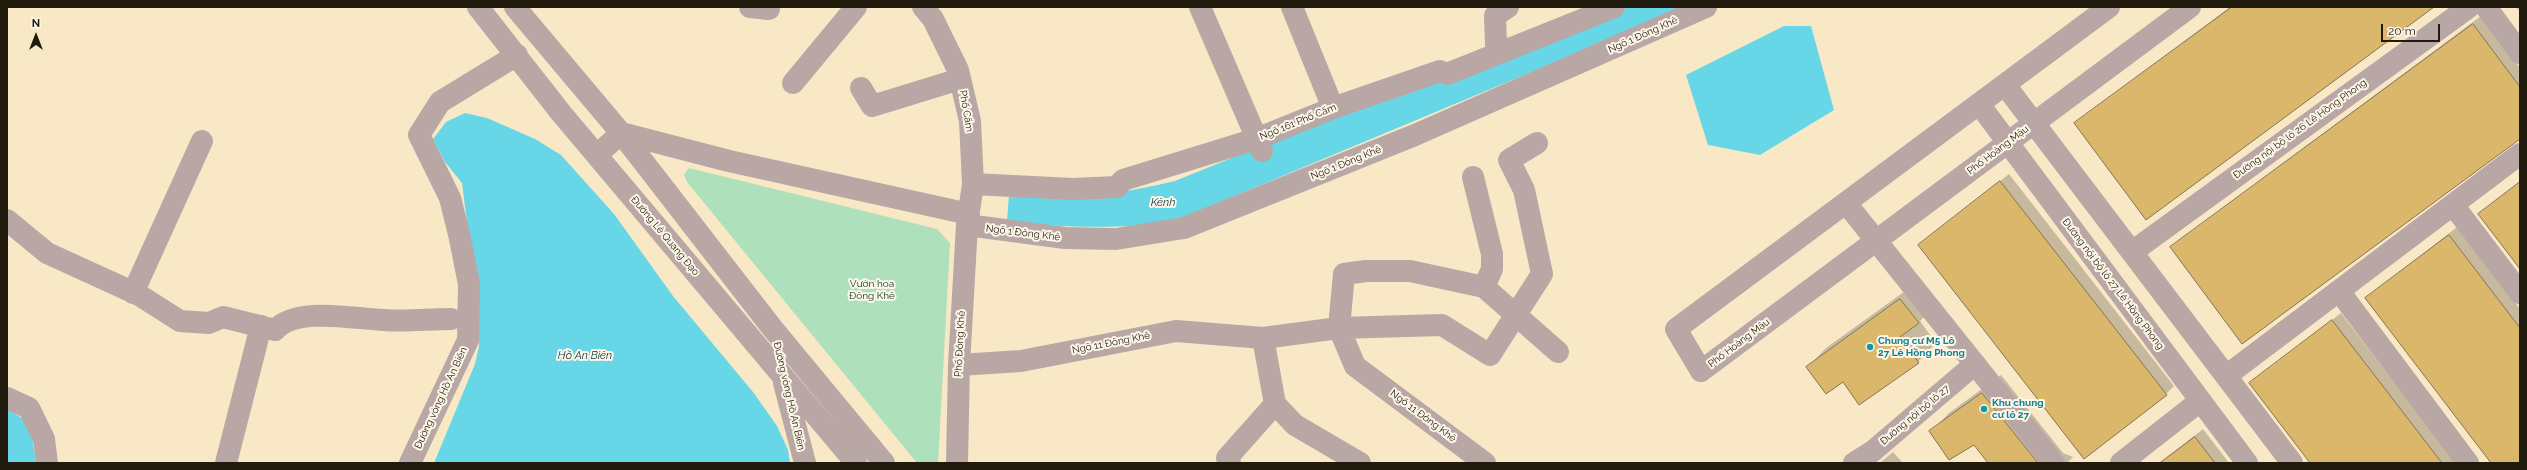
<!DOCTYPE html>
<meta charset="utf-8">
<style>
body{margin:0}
#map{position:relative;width:2527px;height:470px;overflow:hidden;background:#f8e8c6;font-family:Raleway,sans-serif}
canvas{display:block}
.frame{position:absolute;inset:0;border:8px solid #211b0e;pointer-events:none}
.north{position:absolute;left:16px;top:16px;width:40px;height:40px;-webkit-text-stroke:3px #fdf6e9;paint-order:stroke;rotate:0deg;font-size:11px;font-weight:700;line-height:16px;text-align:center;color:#211b0e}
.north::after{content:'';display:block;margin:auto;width:14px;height:18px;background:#211b0e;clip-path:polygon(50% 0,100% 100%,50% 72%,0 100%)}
.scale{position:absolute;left:2381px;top:24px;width:59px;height:18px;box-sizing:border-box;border:2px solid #211b0e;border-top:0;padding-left:5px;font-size:12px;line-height:14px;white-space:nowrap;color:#211b0e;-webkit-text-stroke:3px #fdf6e9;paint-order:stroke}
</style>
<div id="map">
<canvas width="2527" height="470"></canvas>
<div class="frame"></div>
<div class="north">N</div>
<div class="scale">20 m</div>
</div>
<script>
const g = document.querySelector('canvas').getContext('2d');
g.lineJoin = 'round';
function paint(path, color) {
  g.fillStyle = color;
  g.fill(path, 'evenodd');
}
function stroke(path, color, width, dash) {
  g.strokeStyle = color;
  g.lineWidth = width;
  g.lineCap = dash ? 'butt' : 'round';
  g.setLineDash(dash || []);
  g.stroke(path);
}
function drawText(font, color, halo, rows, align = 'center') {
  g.font = font + ' Raleway,sans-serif';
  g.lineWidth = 4;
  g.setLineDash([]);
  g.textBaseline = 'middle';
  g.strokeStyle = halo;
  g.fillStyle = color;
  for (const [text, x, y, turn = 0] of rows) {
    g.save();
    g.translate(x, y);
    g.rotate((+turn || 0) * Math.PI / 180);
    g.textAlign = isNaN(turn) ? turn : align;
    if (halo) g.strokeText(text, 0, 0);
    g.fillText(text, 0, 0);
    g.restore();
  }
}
const green = new Path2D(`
 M 689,168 L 937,229 L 950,243 L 938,463 L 917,463 L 687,182 L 684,175 Z`);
const water = new Path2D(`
 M 1597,7 L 1687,7 L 1201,210 C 1190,214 1178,220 1166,222 C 1119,230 1054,227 1007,221 L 1009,195 C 1065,202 1120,194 1175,181 L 1519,41 Z
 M 1784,26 L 1811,26 L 1834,110 L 1760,155 L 1708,145 L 1686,75 Z
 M 465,113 L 487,118 L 535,139 L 561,155 L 614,214 L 673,296 L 753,392 L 777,426 L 788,450 L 790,463 L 434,463 L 475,364 L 479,346 L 479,318 L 462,183 L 445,162 L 433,139 L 446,122 Z
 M 7,409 L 30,423 L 36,463 L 7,463 Z`);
const shadow = new Path2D(`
 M 2230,7 L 2433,7 L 2076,123 Z
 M 2516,7 L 2520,7 L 2520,12 Z
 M 2481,16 L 2520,68 L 2520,137 L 2171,247 Z
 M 2009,174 L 2174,386 L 2166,394 L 1919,245 Z
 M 2520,181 L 2520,268 L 2479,214 Z
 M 2457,227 L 2520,309 L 2520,463 L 2493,463 L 2366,298 Z
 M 1919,281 L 1937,304 L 1920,321 L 1936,343 L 1918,362 L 1843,381 L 1808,367 L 1826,348 Z
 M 2341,313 L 2456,463 L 2311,463 L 2250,383 Z
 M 2001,375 L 2063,453 L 2073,457 L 2067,463 L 1989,463 L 1975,444 L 1931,432 L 1949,413 Z
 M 2203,429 L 2229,463 L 2159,463 Z
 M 1893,452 L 1903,463 L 1880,463 Z`);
const building = new Path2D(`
 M 2232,7 L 2434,7 L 2146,220 L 2074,123 Z
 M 2473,24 L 2520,87 L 2520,139 L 2242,344 L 2170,247 Z
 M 2000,181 L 2167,395 L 2084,459 L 1918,245 Z
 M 2520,182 L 2520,269 L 2478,214 Z
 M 2449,235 L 2520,328 L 2520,463 L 2491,463 L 2365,298 Z
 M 1900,299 L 1919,323 L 1900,337 L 1919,363 L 1859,405 L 1843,382 L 1826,394 L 1806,367 Z
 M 2332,320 L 2442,463 L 2310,463 L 2249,383 Z
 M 1982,393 L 2038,463 L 1988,463 L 1974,445 L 1949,460 L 1929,431 Z
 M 2195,437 L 2215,463 L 2160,463 Z`);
const minor = new Path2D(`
 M 478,7 L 561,113 L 856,463
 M 515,7 L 621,133 L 773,329 L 884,463
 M 750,7 L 769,9
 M 923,7 L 933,19 L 958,70 L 970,121 L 973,184 L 967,225 L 959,365 L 957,463
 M 1200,7 L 1262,151
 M 1292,7 L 1333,108
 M 2109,7 L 1676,329 L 1701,371 L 2190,7
 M 2486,7 L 2520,53
 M 1506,49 L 1496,44 L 1495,16 L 1508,7
 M 793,83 L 856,7
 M 2005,85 L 2292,463
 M 861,88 L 872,106 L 960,79
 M 1979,104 L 2247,463
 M 597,155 L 621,133 L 729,161 L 969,214
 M 1473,177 L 1492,254 L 1492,269 L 1484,287
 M 973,184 L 1073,189 L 1117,187 L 1123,180 L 1256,139 L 1333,108 L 1440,71 L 1447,74 L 1614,7
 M 1846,203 L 2054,463
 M 2453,205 L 2520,293
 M 7,220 L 47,253 L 139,295 L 180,321 L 209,323 L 223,317 L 275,330 C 297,306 354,319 384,320 C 406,322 429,319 451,319
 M 967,225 L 1065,238 L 1116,239 L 1184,228 L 1415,135 L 1706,7
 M 2132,252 L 2469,7
 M 2339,291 L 2468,463
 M 133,293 L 202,141
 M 1263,338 L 1275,404
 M 959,365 L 1021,361 L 1176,331 L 1263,338 L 1339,328 L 1442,325 L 1490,355 L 1542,274 L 1524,190 L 1509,160 L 1537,143
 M 2226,376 L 2520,154
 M 784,383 L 805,463
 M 7,398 L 29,408 L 44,439 L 47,463
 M 1275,404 L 1295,425 L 1360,463
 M 226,463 L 261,326
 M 410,463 L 468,340 L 469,284 L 459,234 L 450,198 L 419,135 L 440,102 L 517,55
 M 1230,463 L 1227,458 L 1275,404
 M 1485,463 L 1355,366 L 1339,328 L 1344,274 L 1366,271 L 1410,271 L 1484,287 L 1558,352
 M 1854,463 L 1873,451 L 1975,364
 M 2121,463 L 2200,401`);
const markers = [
 [1870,347,4,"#0f9aa8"],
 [1984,409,4,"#0f9aa8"]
];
const streetNames = [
 ["Ngõ 1 Đông Khê",1643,35,-24],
 ["Phố Cấm",966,111,80],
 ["Ngõ 161 Phố Cấm",1298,122,-22],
 ["Đường nội bộ lô 26 Lê Hồng Phong",2300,129,-36],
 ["Phố Hoàng Mậu",1998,150,-37],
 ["Ngõ 1 Đông Khê",1346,163,-22],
 ["Ngõ 1 Đông Khê",1023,233,7],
 ["Đường Lê Quang Đạo",665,236,50],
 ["Đường nội bộ lô 27 Lê Hồng Phong",2113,284,53],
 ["Ngõ 11 Đông Khê",1111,343,-11],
 ["Phố Hoàng Mậu",1739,343,-37],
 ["Phố Đông Khê",960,344,-87],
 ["Đường vòng Hồ An Biên",789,396,77],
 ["Đường vòng Hồ An Biên",441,398,-65],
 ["Đường nội bộ lô 27",1915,415,-40],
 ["Ngõ 11 Đông Khê",1423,416,37]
];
const parkNames = [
 ["Vườn hoa",872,284],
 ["Đông Khê",872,296]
];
const cultureNames = [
 ["Chung cư M5 Lô",1878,341],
 ["27 Lê Hồng Phong",1878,353],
 ["Khu chung",1992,403],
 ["cư lô 27",1992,415]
];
const waterNames = [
 ["Kênh",1163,203],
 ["Hồ An Biên",585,356]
];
paint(green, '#aee0bb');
paint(water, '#67d6e6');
paint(shadow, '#0003');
paint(building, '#dbb76c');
stroke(building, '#837455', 1);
stroke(minor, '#b9a7a5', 22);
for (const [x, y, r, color] of markers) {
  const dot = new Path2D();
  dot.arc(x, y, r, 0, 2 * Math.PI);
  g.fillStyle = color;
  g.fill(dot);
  stroke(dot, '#fdf6e9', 1.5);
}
drawText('10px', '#211b0e', '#fdf6e9', streetNames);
drawText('10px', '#023c1c', '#fdf6e9', parkNames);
drawText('bold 10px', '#0d838f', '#fdf6e9', cultureNames, 'left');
drawText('italic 11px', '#00353c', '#fdf6e9', waterNames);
</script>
